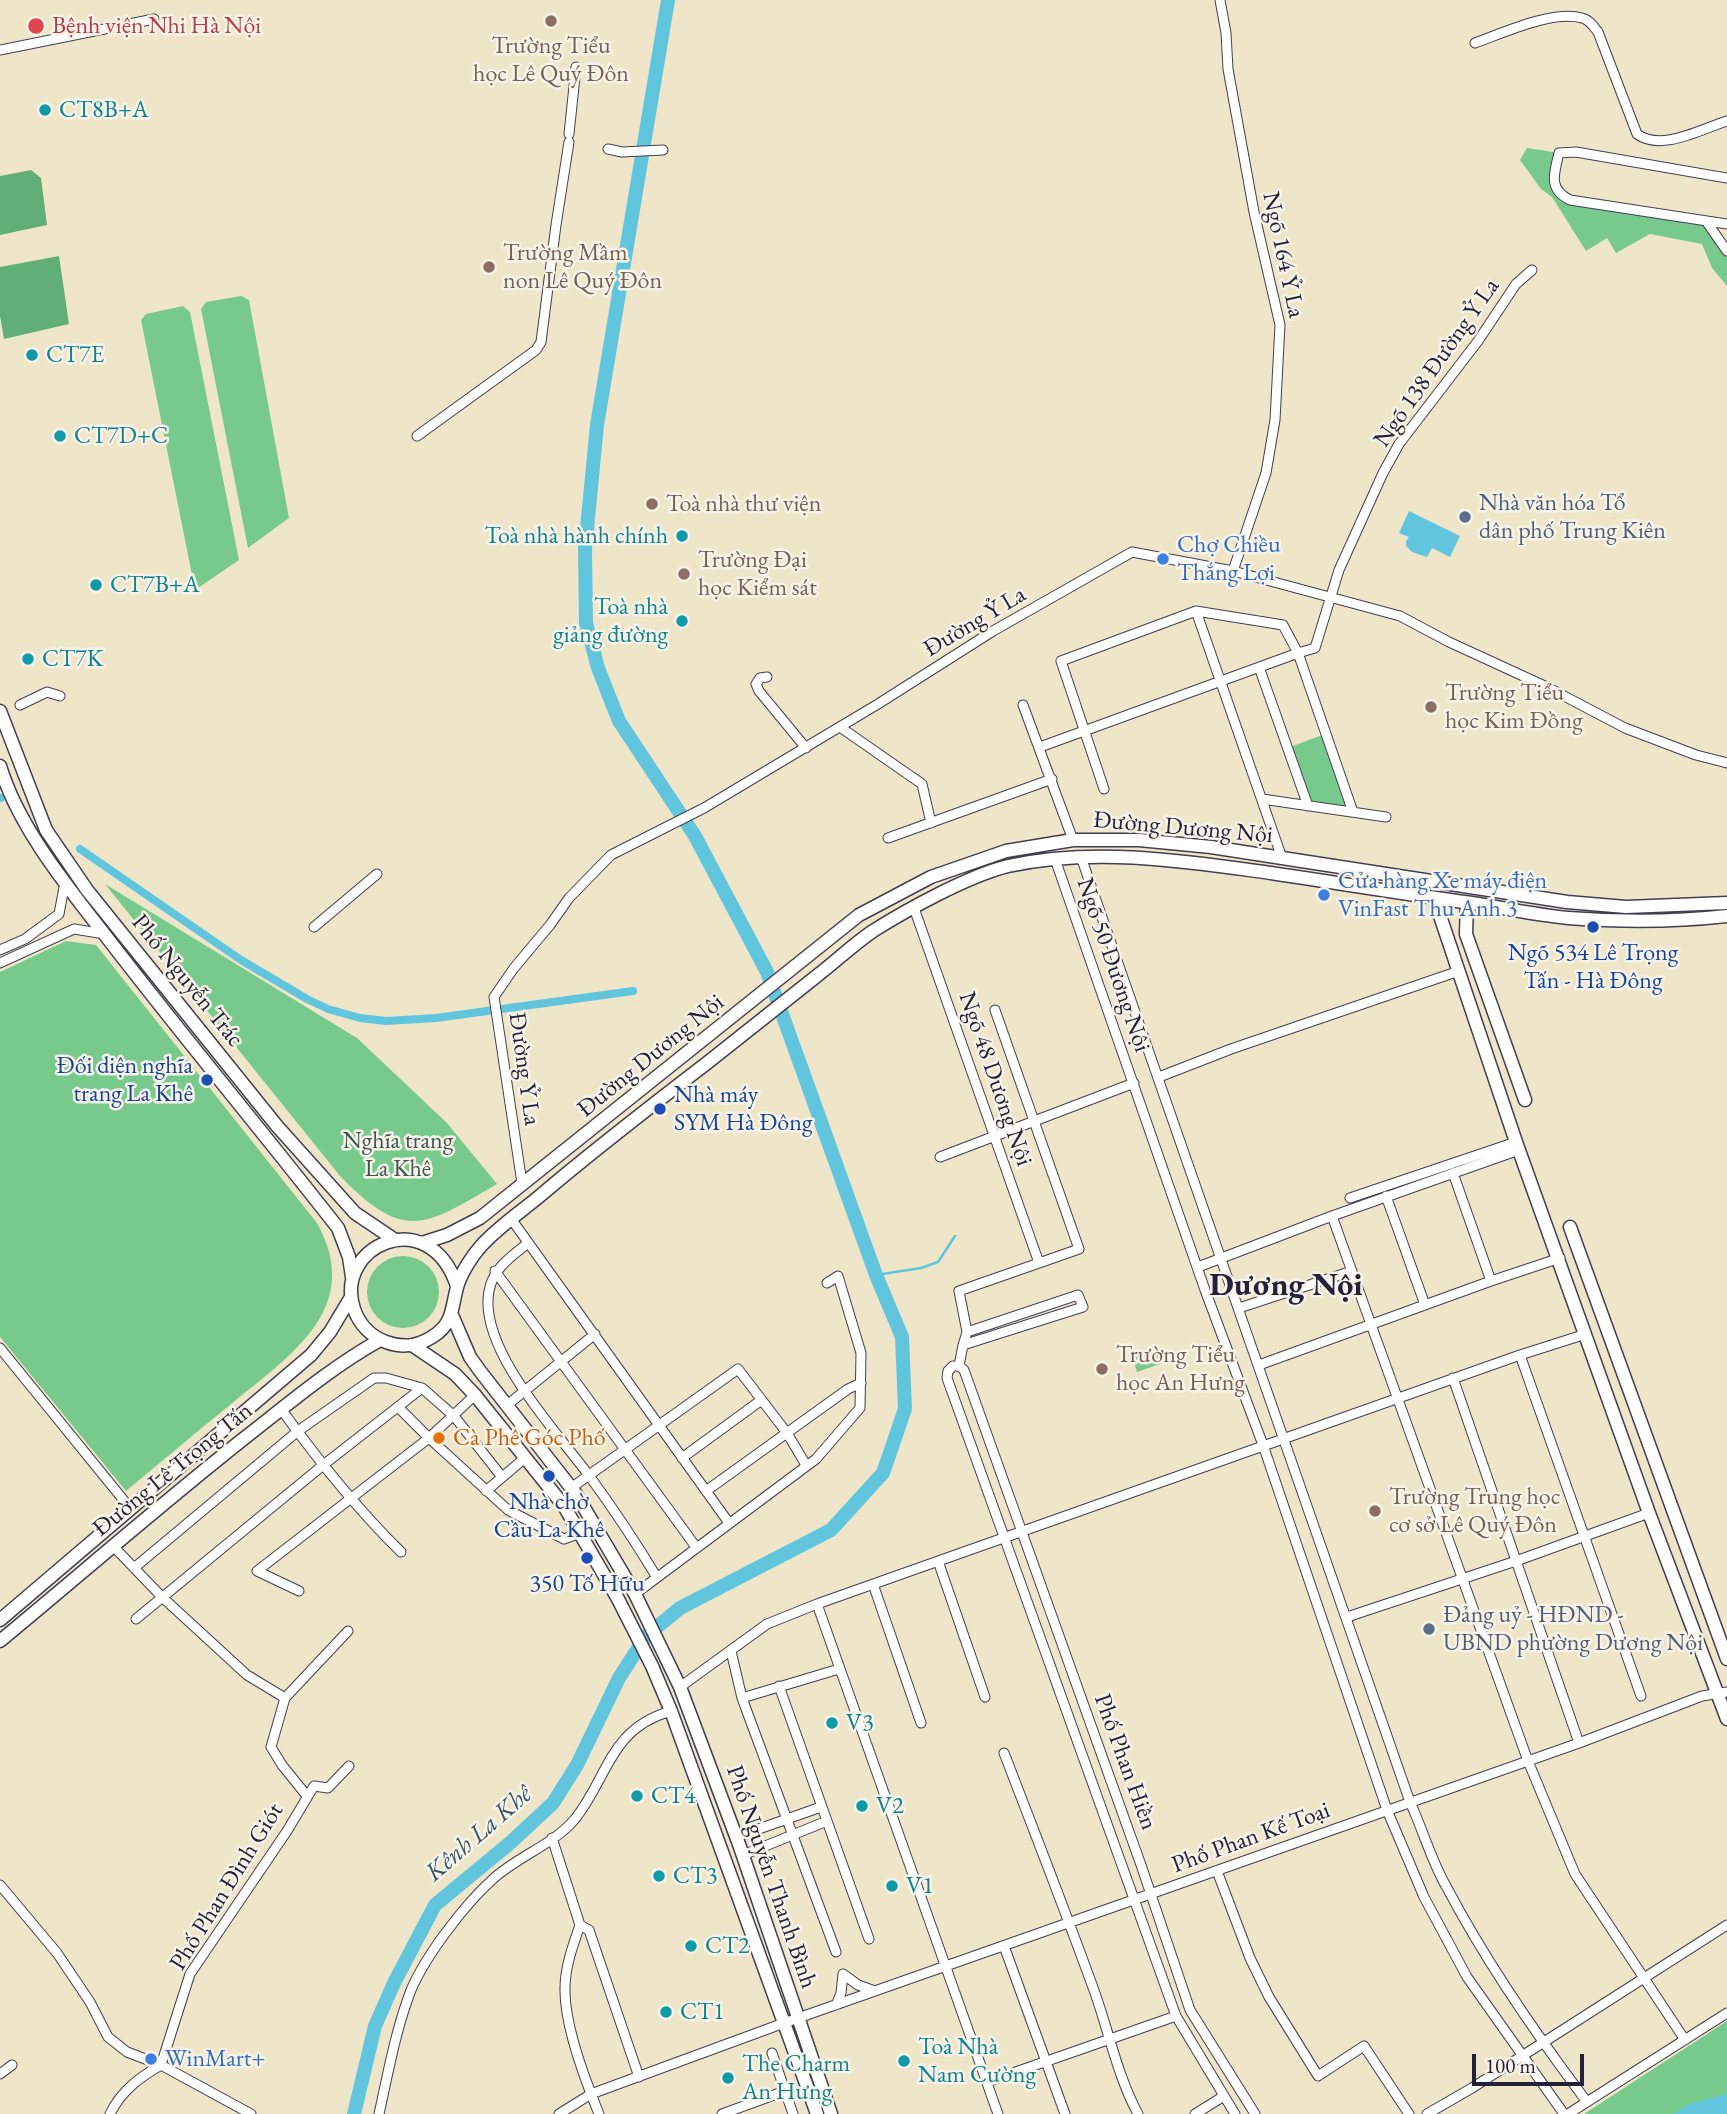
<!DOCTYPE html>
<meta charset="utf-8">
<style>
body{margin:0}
#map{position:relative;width:1727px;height:2114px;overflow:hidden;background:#efe6ca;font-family:"EB Garamond",serif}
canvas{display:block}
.scale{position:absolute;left:1472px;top:2054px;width:112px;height:32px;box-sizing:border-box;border:4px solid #22223b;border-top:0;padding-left:9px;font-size:21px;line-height:24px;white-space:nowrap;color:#22223b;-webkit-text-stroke:5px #f7f3e8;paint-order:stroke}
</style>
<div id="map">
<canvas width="1727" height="2114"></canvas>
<div class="scale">100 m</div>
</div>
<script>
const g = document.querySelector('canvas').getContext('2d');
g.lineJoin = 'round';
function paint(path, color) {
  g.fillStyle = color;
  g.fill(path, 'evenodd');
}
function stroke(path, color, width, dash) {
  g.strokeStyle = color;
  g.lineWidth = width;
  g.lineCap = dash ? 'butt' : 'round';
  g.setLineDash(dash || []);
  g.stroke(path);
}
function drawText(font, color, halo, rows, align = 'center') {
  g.font = font + ' "EB Garamond",serif';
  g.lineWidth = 5;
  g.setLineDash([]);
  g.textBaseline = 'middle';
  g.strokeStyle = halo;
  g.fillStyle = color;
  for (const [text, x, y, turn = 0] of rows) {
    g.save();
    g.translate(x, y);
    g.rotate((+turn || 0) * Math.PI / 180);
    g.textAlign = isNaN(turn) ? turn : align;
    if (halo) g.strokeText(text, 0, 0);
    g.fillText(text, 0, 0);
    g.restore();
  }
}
const green = new Path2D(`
 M 1527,148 L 1559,153 L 1550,178 L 1558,197 L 1571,203 L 1704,224 L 1727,256 L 1727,286 L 1712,268 L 1702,244 L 1650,234 L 1616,253 L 1607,238 L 1586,251 L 1552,197 L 1541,189 L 1520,160 Z
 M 241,296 L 249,300 L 289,518 L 248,548 L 201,309 L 206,302 Z
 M 183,306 L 190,312 L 239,560 L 195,590 L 141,320 L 146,314 Z
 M 1325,734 L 1352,812 L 1309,805 L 1290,747 Z
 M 105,884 L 357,1038 L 447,1123 L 497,1184 C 425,1226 405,1243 340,1176 Z
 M 66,941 L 96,945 L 317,1223 C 365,1309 289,1356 230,1405 C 195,1433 161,1462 126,1491 L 0,1337 L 0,972 Z
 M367 1292a36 36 0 1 1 72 0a36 36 0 1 1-72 0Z
 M 1158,1347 L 1163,1363 L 1137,1372 L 1132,1356 Z
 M 1727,2021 L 1727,2114 L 1584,2114 Z`);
const forest = new Path2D(`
 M 31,170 L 41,178 L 47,225 L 0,235 L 0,176 Z
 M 59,256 L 69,324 L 4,339 L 0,316 L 0,267 Z`);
const water = new Path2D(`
 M 1409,511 L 1460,536 L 1450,557 L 1432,548 L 1427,557 L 1412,552 L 1406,546 L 1406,541 L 1409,537 L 1399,533 Z
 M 1727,2094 L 1727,2114 L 1673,2114 L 1690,2104 Z`);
const stream = new Path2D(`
 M 876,1275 L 921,1268 L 938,1262 L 955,1236`);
const canal = new Path2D(`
 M 0,798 L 1,798
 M 80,849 L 241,960 L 307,999 L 328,1009 L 360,1018 L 386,1021 L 436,1018 L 633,991`);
const river = new Path2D(`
 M 354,2114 L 375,2026 L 394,1983 L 435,1905 L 510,1843 L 553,1803 L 577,1765 L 619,1678 L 646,1636 L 680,1608 L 831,1530 L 883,1473 L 905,1409 L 902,1337 L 876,1275 L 767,972 L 695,836 L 619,721 L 598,668 L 586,623 L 585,549 L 597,425 L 668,0`);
const minor = new Path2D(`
 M 1220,0 L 1226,33 L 1228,69 L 1254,212 L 1280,325 L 1275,420 L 1266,473 L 1233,571
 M 1475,43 C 1503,33 1552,10 1582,18 C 1590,20 1593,26 1598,32 L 1637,134 C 1661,152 1701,129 1727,121
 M 0,50 L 154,19
 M 569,134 L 576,67
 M 608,149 L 622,152 L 663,150
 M 1727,178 L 1576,152 L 1559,153 C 1554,174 1548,189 1570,200 L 1727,224
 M 1706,221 L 1727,251
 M 417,436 L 536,350 L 541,342 L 556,225 L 569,142
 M 1196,611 L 1282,858
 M 1259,667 L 1308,806
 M 767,677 L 760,678 L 756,684 L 759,691 L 806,748
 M 20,705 L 47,692 L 60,696
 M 1023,705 L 1073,840
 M 840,727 L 922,784 L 931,823
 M 1040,747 L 1298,653 L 1315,648 L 1339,570 L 1383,473 L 1399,444 L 1478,341 L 1516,284 L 1532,270
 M 1104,789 L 1061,661 L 1196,611 L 1283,625 L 1298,653 L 1353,812
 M 1262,799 L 1386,817
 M 888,838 L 1052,779
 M 1081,857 L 1410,1802 C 1423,1830 1431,1860 1446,1886 C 1486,1962 1535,2033 1587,2102
 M 1055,859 L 1205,1290 L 1263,1445 L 1387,1810 L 1424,1897 L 1467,1977 L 1564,2114
 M 914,908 L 1039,1263
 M 314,927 L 377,874
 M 0,950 L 25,939 L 59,914 L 65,882
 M 0,963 L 74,929 L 105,934
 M 1159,1077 L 1231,1049 L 1459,971
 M 940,1157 L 1134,1083
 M 1453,1173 L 1491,1281
 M 522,1183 L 494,997 L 514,968 L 550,925 L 569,898 L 611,855 L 704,808 L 878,704 L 993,631 L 1132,552 L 1233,571 L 1400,616 L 1449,642 L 1547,687 L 1625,728 L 1696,755 L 1727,763
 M 1386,1196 L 1425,1305
 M 1350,1198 L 1516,1142
 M 1332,1216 L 1528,1761 L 1575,1874 L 1685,2040
 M 512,1220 L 729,1523
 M 528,1243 C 511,1257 493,1268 489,1291 C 478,1348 555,1430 588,1474 C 612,1507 635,1541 656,1576
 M 1198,1267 L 1332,1216 L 1519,1150
 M 495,1271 L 696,1547
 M 1239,1308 L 1352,1271
 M 967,1332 L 1078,1295 L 1083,1307 L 963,1345 L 967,1332 L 959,1291 L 1079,1249 L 995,1010
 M 0,1348 L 130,1508
 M 1520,1355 L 1641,1696
 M 1259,1365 L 1491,1281 L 1560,1258
 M 959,1366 L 963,1345
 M 1453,1378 L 1579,1743
 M 506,1406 L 595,1334
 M 398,1407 L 429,1438 L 508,1510 L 564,1539 L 580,1533
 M 281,1409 C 318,1460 356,1508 401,1552
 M 682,1458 L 760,1401
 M 571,1488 L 738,1369 L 787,1433 L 806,1465
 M 486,1491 L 526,1457
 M 706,1491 L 848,1389 L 861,1383
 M 113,1546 L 162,1597 L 247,1675 L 285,1698
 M 938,1561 L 985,1697
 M 134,1568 L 298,1431 L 374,1378 L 386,1378 L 422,1388 L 454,1416 L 502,1477
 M 873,1584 L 921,1723
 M 299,1591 L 257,1571 L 429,1438 L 475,1395
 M 635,1594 L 816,1459 L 860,1408 L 861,1353 L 838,1276 L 827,1283
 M 817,1604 L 998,2114
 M 1347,1617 L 1516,1561 L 1649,1513
 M 136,1619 L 322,1466 L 422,1388
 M 731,1651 L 742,1698 L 836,1952
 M 779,1686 L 869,1939
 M 680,1687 L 767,1624 L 817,1604 L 1520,1355 L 1586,1334
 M 742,1698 L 839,1669
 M 1004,1753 C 1035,1833 1066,1913 1095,1993 C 1109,2033 1118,2077 1138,2114
 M 307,1796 L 282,1765 L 271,1747 L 285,1698 L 348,1631
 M 736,1837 L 821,1807
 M 552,1838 L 580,1925 L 589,1930 L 639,2077
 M 743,1855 L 827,1821
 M 1217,1871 L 1250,1958 L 1269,1997 L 1318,2076 L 1364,2046 L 1409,2114
 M 0,1885 L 57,1953 L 90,2002 L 108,2037 L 127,2052 L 161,2065 L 251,2114
 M 580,1925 C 573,1945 565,1967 565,1988 C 564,2024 585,2080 599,2114
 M 1004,1946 L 1065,2114
 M 843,1974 L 858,1985 L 875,1991
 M 836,2005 L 841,1993 L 843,1974
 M 772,2053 L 793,2114
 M 0,2074 L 12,2065
 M 987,2082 L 1176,2016
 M 110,2114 C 121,2091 140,2077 161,2065 L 190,1974 L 287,1831 L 314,1786 L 328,1788 L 349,1766
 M 379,2114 C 388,2073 396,2029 411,1990 C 426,1955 465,1904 493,1879 C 518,1856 553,1845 575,1819 C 609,1776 609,1729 671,1711
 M 559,2114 L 591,2094 L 784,2023 L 1579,1743 L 1702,1696 L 1727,1692
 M 722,2114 L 785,2091
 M 1195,2114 L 1224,2096
 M 1235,2114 L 1176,2016 L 947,1378 L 948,1371 L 953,1366 L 959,1366 L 964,1370 L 1141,1865 L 1190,2010 L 1255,2114
 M 1427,2114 L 1472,2088 L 1727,1925
 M 1568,2114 L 1727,2013`);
const major = new Path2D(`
 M 0,711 L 46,830 L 87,890 L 277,1126 L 355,1213 L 395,1240
 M 0,766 C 20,833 77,898 119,953 C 191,1046 266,1136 338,1228 L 349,1257 L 352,1277
 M 1434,898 L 1516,1142 L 1649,1513 L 1727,1719
 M 1467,903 L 1466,934 L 1525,1100
 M 1570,1227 L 1727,1659
 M 422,1243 L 447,1235 L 480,1218 L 859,915 L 931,877 L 1006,851 L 1073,840 L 1139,840 L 1211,847 L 1567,902 L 1626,907 L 1727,903
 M 457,1286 C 429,1202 333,1246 354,1309 C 365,1341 403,1356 432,1337 C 455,1323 451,1306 458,1284 C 462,1272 472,1256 481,1246 C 498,1227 522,1211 541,1195 C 595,1149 651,1106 707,1063 C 744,1034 781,1004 818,975 C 836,961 854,944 873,931 C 908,909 968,876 1008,866 C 1095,847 1184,861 1271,873 C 1338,883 1405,894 1472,903 C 1504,908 1536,915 1568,918 C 1621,922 1674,922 1727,916
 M 452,1315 L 470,1357 L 480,1371 L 576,1494 L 635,1594 L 680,1687 L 740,1847 L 831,2114
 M 412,1345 L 455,1374 L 475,1395 L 564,1506 L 618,1599 L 652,1666 L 671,1711 L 817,2114
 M 0,1620 L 311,1355 L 330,1332 L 351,1297
 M 0,1641 C 81,1574 160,1505 242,1440 C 287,1405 330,1368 380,1340`);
const markers = [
 [551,21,7,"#8d6e63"],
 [36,26,9,"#e0444e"],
 [45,110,7,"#0f9aa8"],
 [489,267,7,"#8d6e63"],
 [32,355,7,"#0f9aa8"],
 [60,436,7,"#0f9aa8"],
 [652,504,7,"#8d6e63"],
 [1465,517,7,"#5c6f8a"],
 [682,536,7,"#0f9aa8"],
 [1163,559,7,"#3f7fe0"],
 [684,574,7,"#8d6e63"],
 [96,585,7,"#0f9aa8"],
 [682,621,7,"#0f9aa8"],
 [28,659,7,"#0f9aa8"],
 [1431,707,7,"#8d6e63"],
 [1324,895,7,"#3f7fe0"],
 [1593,927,7,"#1a4fb4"],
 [207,1080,7,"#1a4fb4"],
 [660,1109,7,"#1a4fb4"],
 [1102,1369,7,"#8d6e63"],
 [439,1438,7,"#e8710a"],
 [549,1476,7,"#1a4fb4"],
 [1375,1511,7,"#8d6e63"],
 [587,1558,7,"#1a4fb4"],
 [1429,1629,7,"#5c6f8a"],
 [832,1723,7,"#0f9aa8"],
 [637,1796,7,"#0f9aa8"],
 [862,1806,7,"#0f9aa8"],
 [659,1876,7,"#0f9aa8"],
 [892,1886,7,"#0f9aa8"],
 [691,1946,7,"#0f9aa8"],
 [666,2012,7,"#0f9aa8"],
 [151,2059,7,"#3f7fe0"],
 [904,2061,7,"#0f9aa8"],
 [728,2078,7,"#0f9aa8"]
];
const healthNames = [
 ["Bệnh viện Nhi Hà Nội",52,26]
];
const educationNames = [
 ["Trường Tiểu",551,46,"center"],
 ["học Lê Quý Đôn",551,74,"center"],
 ["Trường Mầm",503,253],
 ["non Lê Quý Đôn",503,281],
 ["Toà nhà thư viện",666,504],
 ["Trường Đại",698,560],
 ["học Kiểm sát",698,588],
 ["Trường Tiểu",1445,693],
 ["học Kim Đồng",1445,721],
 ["Trường Tiểu",1116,1355],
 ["học An Hưng",1116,1383],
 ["Trường Trung học",1389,1497],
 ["cơ sở Lê Quý Đôn",1389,1525]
];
const cultureNames = [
 ["CT8B+A",59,110],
 ["CT7E",46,355],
 ["CT7D+C",74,436],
 ["Toà nhà hành chính",668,536,"right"],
 ["CT7B+A",110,585],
 ["Toà nhà",668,607,"right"],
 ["giảng đường",668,635,"right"],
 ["CT7K",42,659],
 ["V3",846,1723],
 ["CT4",651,1796],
 ["V2",876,1806],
 ["CT3",673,1876],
 ["V1",906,1886],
 ["CT2",705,1946],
 ["CT1",680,2012],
 ["Toà Nhà",918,2047],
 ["Nam Cường",918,2075],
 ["The Charm",742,2064],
 ["An Hưng",742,2092]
];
const streetNames = [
 ["Ngõ 164 Ỷ La",1283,255,78],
 ["Ngõ 138 Đường Ỷ La",1437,363,-55],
 ["Đường Ỷ La",975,622,-31],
 ["Đường Dương Nội",1183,828,5],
 ["Ngõ 50 Dương Nội",1113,965,71],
 ["Phố Nguyễn Trác",187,981,51],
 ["Đường Dương Nội",651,1056,-39],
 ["Đường Ỷ La",524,1069,82],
 ["Ngõ 48 Dương Nội",995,1079,71],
 ["Đường Lê Trọng Tấn",173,1470,-39],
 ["Phố Phan Hiền",1125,1762,70],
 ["Phố Phan Kế Toại",1251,1838,-20],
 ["Phố Nguyễn Thanh Bình",771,1877,71],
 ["Phố Phan Đình Giót",227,1887,-58]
];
const serviceNames = [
 ["Nhà văn hóa Tổ",1479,503],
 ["dân phố Trung Kiên",1479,531],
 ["Đảng uỷ - HĐND -",1443,1615],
 ["UBND phường Dương Nội",1443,1643]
];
const shopNames = [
 ["Chợ Chiều",1177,545],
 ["Thắng Lợi",1177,573],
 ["Cửa hàng Xe máy điện",1338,881],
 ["VinFast Thu Anh 3",1338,909],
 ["WinMart+",165,2059]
];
const transitNames = [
 ["Ngõ 534 Lê Trọng",1593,953],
 ["Tấn - Hà Đông",1593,981],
 ["Đối diện nghĩa",193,1066,"right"],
 ["trang La Khê",193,1094,"right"],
 ["Nhà máy",674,1095,"left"],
 ["SYM Hà Đông",674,1123,"left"],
 ["Nhà chờ",549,1502],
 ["Cầu La Khê",549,1530],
 ["350 Tố Hữu",587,1584]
];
const parkNames = [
 ["Nghĩa trang",398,1141],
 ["La Khê",398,1169]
];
const foodNames = [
 ["Cà Phê Góc Phố",453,1438]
];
const waterNames = [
 ["Kênh La Khê",479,1834,-41]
];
const districtNames = [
 ["Dương Nội",1286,1286]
];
paint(green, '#78ca8c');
paint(forest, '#62ae78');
paint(water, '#61c5de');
stroke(stream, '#61c5de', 2.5);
stroke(canal, '#61c5de', 8);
stroke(river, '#61c5de', 14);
stroke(minor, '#413f50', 11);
stroke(major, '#413f50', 15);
stroke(minor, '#fff', 9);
stroke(major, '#fff', 12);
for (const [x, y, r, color] of markers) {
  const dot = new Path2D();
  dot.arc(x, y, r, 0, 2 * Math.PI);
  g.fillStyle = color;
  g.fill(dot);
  stroke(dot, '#f7f3e8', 2.5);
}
drawText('24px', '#be3a42', '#f7f3e8', healthNames, 'left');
drawText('24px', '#785e54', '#f7f3e8', educationNames, 'left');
drawText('24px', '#0d838f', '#f7f3e8', cultureNames, 'left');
drawText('24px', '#22223b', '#f7f3e8', streetNames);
drawText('24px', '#4e5e75', '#f7f3e8', serviceNames, 'left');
drawText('24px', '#366cbe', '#f7f3e8', shopNames, 'left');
drawText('24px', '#164399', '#f7f3e8', transitNames);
drawText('24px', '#3c5453', '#f7f3e8', parkNames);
drawText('24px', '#c56008', '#f7f3e8', foodNames, 'left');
drawText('italic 26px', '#35536c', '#f7f3e8', waterNames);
drawText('bold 32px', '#22223b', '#f7f3e8', districtNames);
</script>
